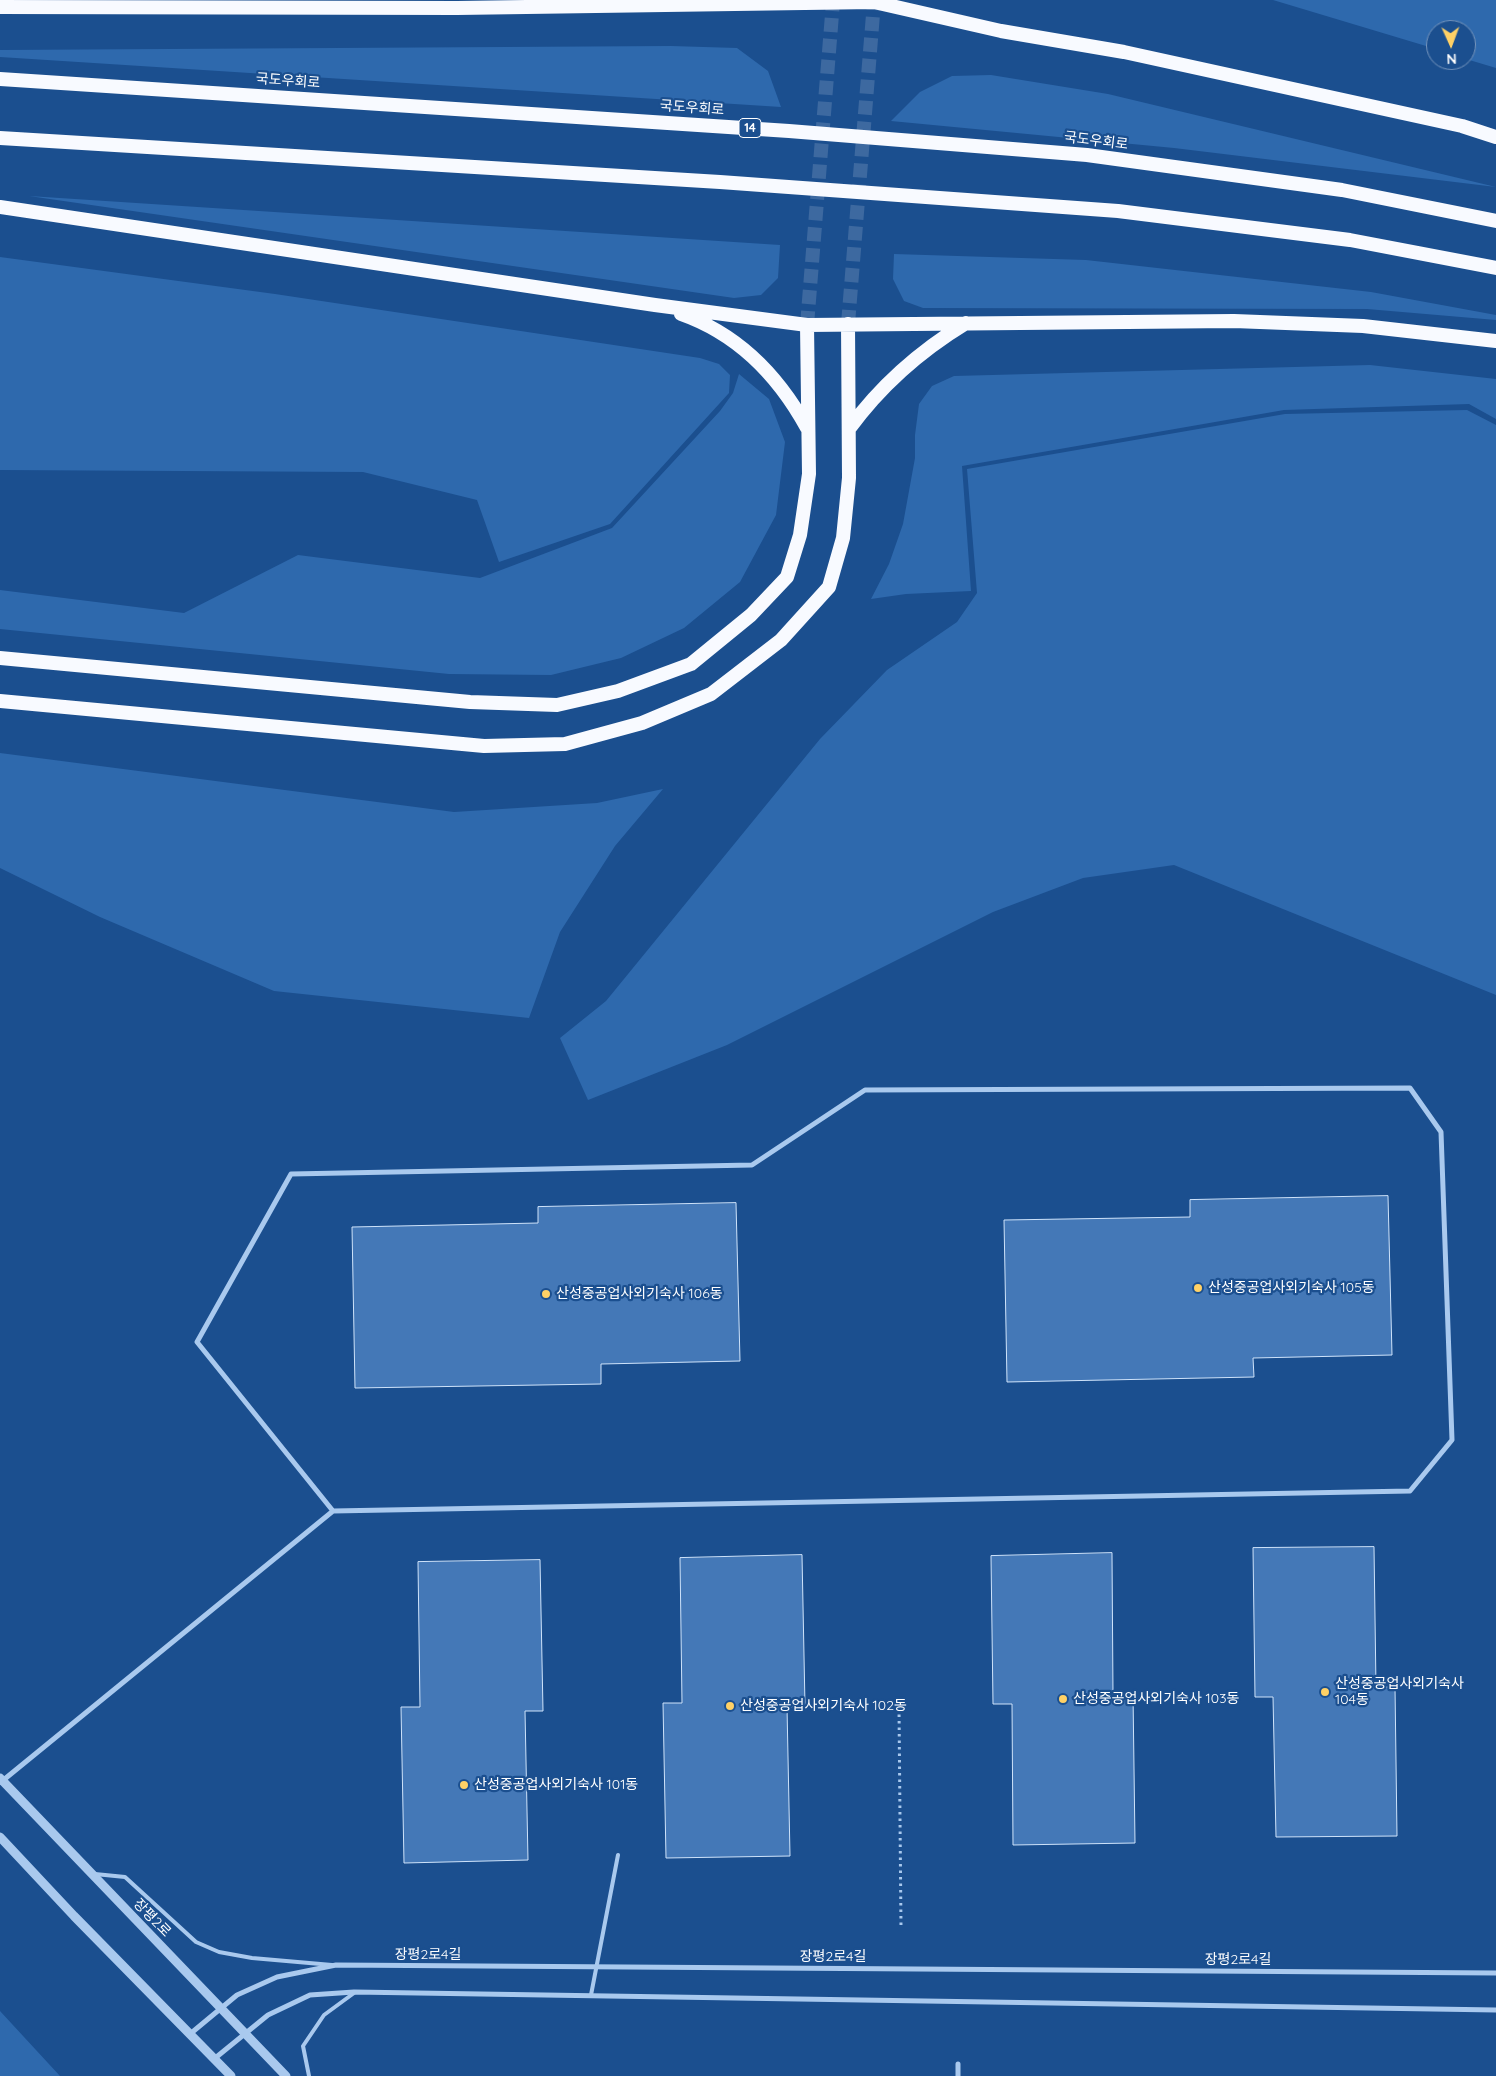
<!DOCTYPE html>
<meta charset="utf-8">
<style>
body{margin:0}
#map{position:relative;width:1496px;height:2076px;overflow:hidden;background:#1b4f8f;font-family:Quicksand,sans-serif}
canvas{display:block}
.north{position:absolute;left:1426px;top:20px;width:50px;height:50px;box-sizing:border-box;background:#1b4f8f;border:1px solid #7695bc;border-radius:50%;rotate:178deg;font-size:14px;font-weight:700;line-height:20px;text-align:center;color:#fff}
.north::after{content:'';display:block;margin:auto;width:18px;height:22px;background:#ffd166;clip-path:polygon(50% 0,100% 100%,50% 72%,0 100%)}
</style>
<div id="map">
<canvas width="1496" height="2076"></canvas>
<div class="north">N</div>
</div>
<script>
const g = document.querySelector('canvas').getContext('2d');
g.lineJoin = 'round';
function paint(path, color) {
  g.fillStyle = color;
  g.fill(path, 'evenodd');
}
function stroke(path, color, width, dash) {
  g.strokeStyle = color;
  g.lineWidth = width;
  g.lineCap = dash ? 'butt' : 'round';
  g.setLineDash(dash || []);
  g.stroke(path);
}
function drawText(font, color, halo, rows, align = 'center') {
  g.font = font + ' Quicksand,"Noto Sans KR",sans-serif';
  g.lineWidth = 4.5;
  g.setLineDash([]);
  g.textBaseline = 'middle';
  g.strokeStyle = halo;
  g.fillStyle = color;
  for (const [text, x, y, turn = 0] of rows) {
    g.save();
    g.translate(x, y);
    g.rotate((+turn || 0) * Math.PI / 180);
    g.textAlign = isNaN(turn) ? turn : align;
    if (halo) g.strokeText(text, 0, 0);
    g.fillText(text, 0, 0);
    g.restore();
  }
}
const green = new Path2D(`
 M 1273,0 L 1496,0 L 1496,68 L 1466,59 L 1466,30 L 1436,30 L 1436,49 Z
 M 671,46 L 737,48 L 768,71 L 781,107 L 0,57 L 0,50 Z
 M 991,75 L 1108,94 L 1496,187 L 1174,148 L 891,121 L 920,92 L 952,76 Z
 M 29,196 L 780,245 L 778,278 L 761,295 L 734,298 Z
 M 894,254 L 1086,260 L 1371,292 L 1496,315 L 1496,320 L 1367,309 L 923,308 L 904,301 L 893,279 Z
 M 0,257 L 275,294 L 700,358 L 719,364 L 730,375 L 729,393 L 610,524 L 499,562 L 477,500 L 363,472 L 0,470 Z
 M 1370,365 L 1496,379 L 1496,419 L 1469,404 L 1284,410 L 962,466 L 971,591 L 906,594 L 871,599 L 889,564 L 903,524 L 915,458 L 915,435 L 919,404 L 932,386 L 954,376 Z
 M 739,374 L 769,399 L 785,442 L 776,515 L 740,582 L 684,628 L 621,658 L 551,675 L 449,674 L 0,629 L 0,590 L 184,613 L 298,555 L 480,578 L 612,528 L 720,411 L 733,393 Z
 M 1467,410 L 1496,425 L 1496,995 L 1174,865 L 1083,878 L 993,912 L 727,1045 L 588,1100 L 560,1038 L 606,1001 L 820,739 L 887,670 L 957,622 L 977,593 L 967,469 L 1285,414 Z
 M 0,753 L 454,812 L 597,803 L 663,789 L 615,846 L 560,932 L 529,1018 L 274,991 L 100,917 L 0,868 Z
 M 0,2011 L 60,2076 L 0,2076 Z`);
const building = new Path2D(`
 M 1388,1196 L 1392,1355 L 1253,1358 L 1254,1377 L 1007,1382 L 1004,1220 L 1190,1217 L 1190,1200 Z
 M 736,1203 L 740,1361 L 601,1364 L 601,1384 L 355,1388 L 352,1227 L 538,1223 L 538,1207 Z
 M 1374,1547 L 1376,1687 L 1395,1687 L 1397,1836 L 1276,1837 L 1273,1697 L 1255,1697 L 1253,1548 Z
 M 1112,1553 L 1113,1695 L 1133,1694 L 1135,1843 L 1013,1845 L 1012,1704 L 993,1704 L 991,1556 Z
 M 802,1555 L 805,1706 L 787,1707 L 790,1856 L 666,1858 L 663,1703 L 682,1703 L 680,1558 Z
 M 540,1560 L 543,1711 L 525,1711 L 528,1860 L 404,1863 L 401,1707 L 420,1707 L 418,1562 Z`);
const trunkTunnel = new Path2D(`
 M 848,324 L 874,2
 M 807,325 L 833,2`);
const path = new Path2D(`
 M 899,1708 L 901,1927`);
const service = new Path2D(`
 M 95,1874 L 125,1877 L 196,1942 L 219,1952 L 252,1958 L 332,1965
 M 591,1995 L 618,1855
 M 309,2076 L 303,2046 L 324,2015 L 354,1993`);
const minor = new Path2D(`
 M 1,1782 L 333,1511 L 1410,1491 L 1452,1440 L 1441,1132 L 1410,1088 L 865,1090 L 752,1165 L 291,1174 L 197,1342 L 333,1511
 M 190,2034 L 237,1995 L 277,1977 L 336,1965 L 1496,1973
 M 214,2059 L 268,2015 L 310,1995 L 354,1992 L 1496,2010
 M 958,2064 L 958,2076`);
const tertiary = new Path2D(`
 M 0,1778 L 286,2076
 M 0,1837 L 74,1916 L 231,2076`);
const trunk = new Path2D(`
 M 0,7 L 457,8 L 874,2 L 1001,31 L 1124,52 L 1462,126 L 1496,137
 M 0,79 L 789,131 L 1087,155 L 1342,190 L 1496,221
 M 0,138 L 720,182 L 1118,211 L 1350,240 L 1496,268
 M 0,207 L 655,305 L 807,325 L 1234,321 L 1363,326 L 1496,341
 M 681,314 C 738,334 779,377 807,428
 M 849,429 C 881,385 920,351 966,323
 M 0,658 L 470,702 L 557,705 L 618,691 L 691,664 L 751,615 L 787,577 L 800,535 L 809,474 L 807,325
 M 0,701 L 484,746 L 565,744 L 642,723 L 711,694 L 781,640 L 829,587 L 843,538 L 849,478 L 848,324`);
const markers = [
 [1198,1288,5,"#ffd166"],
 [546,1294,5,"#ffd166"],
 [1325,1692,5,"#ffd166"],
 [1063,1699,5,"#ffd166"],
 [730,1706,5,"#ffd166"],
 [464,1785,5,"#ffd166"]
];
const shields = [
 [750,128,22]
];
const shieldNames = [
 ["14",750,128]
];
const streetNames = [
 ["국도우회로",288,81,4],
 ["국도우회로",692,108,4],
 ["국도우회로",1096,141,7],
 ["장평2로",152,1918,46],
 ["장평2로4길",428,1955],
 ["장평2로4길",833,1957],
 ["장평2로4길",1238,1960]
];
const poiNames = [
 ["산성중공업사외기숙사 105동",1208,1288],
 ["산성중공업사외기숙사 106동",556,1294],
 ["산성중공업사외기숙사",1335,1684],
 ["104동",1335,1700],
 ["산성중공업사외기숙사 103동",1073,1699],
 ["산성중공업사외기숙사 102동",740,1706],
 ["산성중공업사외기숙사 101동",474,1785]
];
paint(green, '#2e69ad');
paint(building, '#4478b7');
stroke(building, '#cfe3fa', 1);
stroke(trunkTunnel, '#3d69a0', 14, [14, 7]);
stroke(path, '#a9c9ee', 3, [2.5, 4]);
stroke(service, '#a9c9ee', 4);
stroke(minor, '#a9c9ee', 5);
stroke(tertiary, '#a9c9ee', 9);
stroke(trunk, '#f8faff', 14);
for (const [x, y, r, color] of markers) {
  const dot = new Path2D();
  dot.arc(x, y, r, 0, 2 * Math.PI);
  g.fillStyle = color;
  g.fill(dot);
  stroke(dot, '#1b4f8f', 2);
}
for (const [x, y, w] of shields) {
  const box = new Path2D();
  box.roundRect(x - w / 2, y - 9.5, w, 19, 4);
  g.fillStyle = '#1b4f8f';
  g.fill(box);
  stroke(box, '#fff', 1);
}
drawText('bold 12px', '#fff', null, shieldNames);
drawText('14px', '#fff', '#1b4f8f', streetNames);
drawText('14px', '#fff', '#1b4f8f', poiNames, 'left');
</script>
